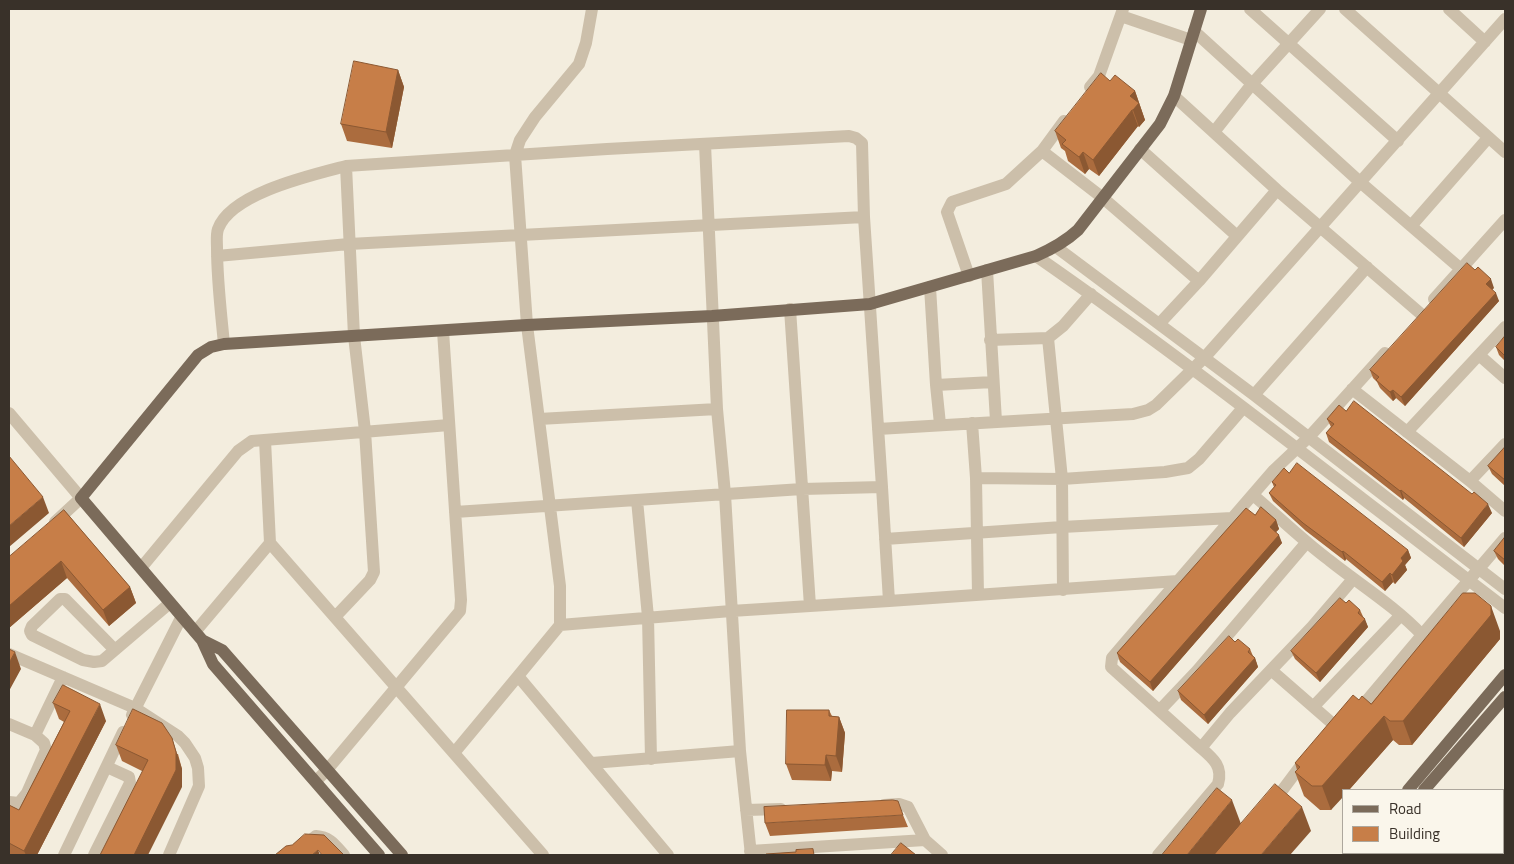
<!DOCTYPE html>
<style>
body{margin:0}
#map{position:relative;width:1514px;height:864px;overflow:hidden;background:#f3edde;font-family:"Titillium Web",sans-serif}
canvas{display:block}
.frame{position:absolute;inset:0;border:10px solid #393129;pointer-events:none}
.legend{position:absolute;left:1342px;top:789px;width:162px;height:65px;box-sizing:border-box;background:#faf6eb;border:1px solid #ada79d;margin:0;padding:6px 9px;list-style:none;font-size:15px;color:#393129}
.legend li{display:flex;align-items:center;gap:10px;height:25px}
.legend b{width:25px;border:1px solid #ada79d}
</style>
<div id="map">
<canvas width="1514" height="864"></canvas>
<div class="frame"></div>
<ul class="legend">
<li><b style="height:6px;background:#7b6b5a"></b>Road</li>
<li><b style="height:14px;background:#c77e48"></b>Building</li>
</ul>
</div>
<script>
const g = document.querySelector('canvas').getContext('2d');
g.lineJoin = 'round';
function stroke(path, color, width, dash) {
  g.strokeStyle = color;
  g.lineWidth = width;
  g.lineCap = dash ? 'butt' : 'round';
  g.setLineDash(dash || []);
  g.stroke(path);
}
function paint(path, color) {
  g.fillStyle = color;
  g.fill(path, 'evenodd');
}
const minor = new Path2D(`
 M 1250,9 L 1398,141
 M 1345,9 L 1505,152
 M 1449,9 L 1485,42
 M 1121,16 L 1191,40
 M 1194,31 L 1360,182 L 1461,269
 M 1090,87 L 1099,76 L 1123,9
 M 1174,96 L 1277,190 L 1421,314
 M 1214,132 L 1252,84 L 1320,9
 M 705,144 L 717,409 L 725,494 L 740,751 L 751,855
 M 1140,149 L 1237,236
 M 1042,151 L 1103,198 L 1199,281
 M 1411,226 L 1488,138
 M 1056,247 L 1254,395 L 1505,589
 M 217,256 L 349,244 L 864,217
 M 1036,256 C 1196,367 1350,490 1505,608
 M 987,270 L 996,421
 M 969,276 L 947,212 L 952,202 L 1006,184 L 1042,151 L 1064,121
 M 930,287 L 936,385 L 940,424
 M 1434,299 L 1505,220
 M 790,309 L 810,606
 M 1160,323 L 1199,281 L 1277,190
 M 990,340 L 1048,338
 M 224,344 C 221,312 217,280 217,248 C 217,242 216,235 218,229 C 231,193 312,175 346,166 L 607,149 L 849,136 L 856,138 L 862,143 L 864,217 L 882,487 L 802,489 L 455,512
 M 1479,355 L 1505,378
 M 936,385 L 993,382
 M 1352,389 L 1470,481 L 1505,511
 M 1254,395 L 1367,267
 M 9,413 L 81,498 L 55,522
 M 539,419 L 717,409
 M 972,423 L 976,478 L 978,595
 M 878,429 L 1133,414 L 1148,410 L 1156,405 L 1205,357 L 1505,19
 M 1407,432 L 1505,327
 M 976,478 L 1062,479 L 1165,472 L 1188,468 L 1199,459 L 1243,408
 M 1470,481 L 1505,444
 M 882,487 L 889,601 L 1178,581 L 1274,470 L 1309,437 L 1385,353
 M 1253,495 C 1278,516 1302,540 1329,560 C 1359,584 1396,607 1422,635 L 1505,538
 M 637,500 L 648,617 L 651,759
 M 885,539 L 1062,527 L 1232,518
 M 270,543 L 543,855
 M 141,568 L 238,451 L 252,441 L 449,425
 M 1178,581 L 1112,658 L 1111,667 L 1201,748 L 1230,713 L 1312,627 L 1353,579
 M 1063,590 L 1062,479 L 1048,338 L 1063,326 L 1091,294
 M 336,616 L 370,580 L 374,572 L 365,431 L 354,336 L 346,166
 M 560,625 L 560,586 L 527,325 L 515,155 L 520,140 L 535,117 L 579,64 L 586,43 L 592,9
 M 195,632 L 270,543 L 265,440
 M 115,650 L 65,599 L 60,599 L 32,626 L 30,631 L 32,635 L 83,660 L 94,662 L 102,661 L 170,603
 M 9,654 L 135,708 L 178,736 L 185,743 L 195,758 L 198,768 L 199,786 L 169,855
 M 1271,670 L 1333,724 L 1339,727 L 1346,725 L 1422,635
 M 518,676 L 560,625 L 731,611 L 889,601
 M 1314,706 L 1400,616
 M 1160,710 L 1197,671 L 1307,542
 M 132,715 L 182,616
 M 9,724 L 35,735
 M 454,753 L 518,676 L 668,855
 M 592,763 L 740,751
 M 316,781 L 327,770 L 460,611 L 461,600 L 443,331
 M 9,802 L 19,803 L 27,793 L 46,750 L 44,743 L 35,735 L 63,677
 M 1272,804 L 1305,760
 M 884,805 L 899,804 L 908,807 L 925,840
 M 746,810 L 781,809
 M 750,851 L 925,840 L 942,855
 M 1471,853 L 1473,855
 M 64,855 L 123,732
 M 94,855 L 130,783 L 129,777 L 107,767
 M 293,855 L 316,836 C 330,837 335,845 344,855
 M 1158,855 L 1218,784 C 1223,767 1214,759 1201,748`);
const major = new Path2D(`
 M 202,640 L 222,650 L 402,855
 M 1408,790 L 1505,675
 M 1424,790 L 1505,697
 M 379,855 L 213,664 L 202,640 L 81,498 L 198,355 L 211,347 L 224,344 L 527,325 L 712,316 L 870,304 L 1036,256 C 1052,249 1065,242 1078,230 L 1160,124 L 1174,96 L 1201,9
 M 1351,855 L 1353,853
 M 1369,855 L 1371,853`);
const wall = new Path2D(`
 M 398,70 L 404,87 L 392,148 L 347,141 L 341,124 Z
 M 1110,81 L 1135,91 L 1145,120 L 1139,127 L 1138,126 L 1099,176 L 1089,169 L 1085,174 L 1068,161 L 1065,151 L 1061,148 L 1055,131 Z
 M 1494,288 L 1492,290 L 1499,301 L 1405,406 L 1396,398 L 1393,401 L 1380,388 L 1377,382 L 1373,378 L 1370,370 Z
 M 1505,336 L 1505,361 L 1499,355 L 1496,347 Z
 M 1346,411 L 1492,513 L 1464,547 L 1404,498 L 1403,500 L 1329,442 L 1326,433 L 1331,427 L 1327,419 Z
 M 1505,447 L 1505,486 L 1492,474 L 1488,466 Z
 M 1289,473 L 1408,550 L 1411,558 L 1405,565 L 1407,570 L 1395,584 L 1393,582 L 1385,591 L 1346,559 L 1345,561 L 1306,531 L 1273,501 L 1269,493 L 1274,487 L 1272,482 Z
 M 64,510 L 130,587 L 136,603 L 109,626 L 67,578 L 9,628 L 9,557 Z
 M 1255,515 L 1276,520 L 1279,529 L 1276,532 L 1282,543 L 1153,691 L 1120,662 L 1117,653 Z
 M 1505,537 L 1505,566 L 1498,559 L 1494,551 Z
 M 1346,603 L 1360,610 L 1368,627 L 1320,682 L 1295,659 L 1291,651 Z
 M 1500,631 L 1500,639 L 1412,745 L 1399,745 L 1393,740 L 1349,790 L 1343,790 L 1331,810 L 1320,810 L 1304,796 L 1295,772 L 1297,770 L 1295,763 L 1359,700 L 1371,704 Z
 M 1235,642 L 1250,649 L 1253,656 L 1255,658 L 1258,667 L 1208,724 L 1181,700 L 1178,691 Z
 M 53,703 L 106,721 L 37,855 L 9,855 L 9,805 L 19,810 L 64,722 L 59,719 Z
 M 829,710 L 832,716 L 839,717 L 845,733 L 842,772 L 832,771 L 831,781 L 792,780 L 786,764 Z
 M 116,745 L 178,754 L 182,769 L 182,787 L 142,771 L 122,761 Z
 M 903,815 L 908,827 L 770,836 L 765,823 Z`);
const shadedWall = new Path2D(`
 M 398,70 L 404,87 L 392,148 L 386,132 Z
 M 1135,91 L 1145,120 L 1139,127 L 1133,110 L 1130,96 Z
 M 1132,110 L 1138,126 L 1099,176 L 1093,160 Z
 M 1083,152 L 1089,169 L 1085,174 L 1079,157 Z
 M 1491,279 L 1494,288 L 1489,293 L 1486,284 Z
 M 1496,293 L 1499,301 L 1405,406 L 1401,397 Z
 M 1393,390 L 1396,398 L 1393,401 L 1390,392 Z
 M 1401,490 L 1404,498 L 1403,500 L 1400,491 Z
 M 43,497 L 49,513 L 9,547 L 9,526 Z
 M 1488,504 L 1492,513 L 1464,547 L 1461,538 Z
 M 1276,520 L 1279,529 L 1273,535 L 1270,527 Z
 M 1279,535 L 1282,543 L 1153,691 L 1150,682 Z
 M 1408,550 L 1411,558 L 1405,565 L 1407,570 L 1395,584 L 1392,575 L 1401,558 Z
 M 1343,551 L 1346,559 L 1345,561 L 1342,552 Z
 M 61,561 L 67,578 L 9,628 L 9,606 Z
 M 1390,573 L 1393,582 L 1385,591 L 1382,582 Z
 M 130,587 L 136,603 L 109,626 L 103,610 Z
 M 1491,606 L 1500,631 L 1500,639 L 1412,745 L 1403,721 Z
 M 1365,619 L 1368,627 L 1320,682 L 1316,673 Z
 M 15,652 L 21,669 L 9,691 L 9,663 Z
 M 1255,658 L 1258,667 L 1208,724 L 1204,715 Z
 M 100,704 L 106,721 L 37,855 L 26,855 L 24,851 Z
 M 1384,716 L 1393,740 L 1349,790 L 1343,790 L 1343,797 L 1331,810 L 1322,786 Z
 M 839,717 L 845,733 L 842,772 L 836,756 Z
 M 172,738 L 182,769 L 182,787 L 148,855 L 134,855 Z
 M 826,755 L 832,771 L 831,781 L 825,765 Z
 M 1232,800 L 1241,824 L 1216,855 L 1187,855 Z
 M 1302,807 L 1311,831 L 1290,855 L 1261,855 Z
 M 318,850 L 320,855 L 312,855 Z`);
const building = new Path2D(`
 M 354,61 L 398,70 L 386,132 L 341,124 Z
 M 1101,73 L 1110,81 L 1115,75 L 1135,91 L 1130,96 L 1139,103 L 1133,110 L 1132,110 L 1093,160 L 1083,152 L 1079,157 L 1062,144 L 1066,140 L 1055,131 Z
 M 1467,263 L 1475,270 L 1478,267 L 1491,279 L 1486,284 L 1496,293 L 1401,397 L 1393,390 L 1390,392 L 1376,380 L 1379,377 L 1370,370 Z
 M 1505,336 L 1505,356 L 1496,347 Z
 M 1354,401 L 1472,494 L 1474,492 L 1488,504 L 1461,538 L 1401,490 L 1400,491 L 1326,433 L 1334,424 L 1327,419 L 1339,405 L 1346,411 Z
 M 1505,447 L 1505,480 L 1488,466 Z
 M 9,456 L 43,497 L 9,526 Z
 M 1297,463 L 1408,550 L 1401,558 L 1403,561 L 1392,575 L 1390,573 L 1382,582 L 1343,551 L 1342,552 L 1303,523 L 1269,493 L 1276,485 L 1272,482 L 1284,468 L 1289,473 Z
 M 1261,507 L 1276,520 L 1270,527 L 1279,535 L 1150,682 L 1117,653 L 1246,508 L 1255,515 Z
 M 64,510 L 130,587 L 103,610 L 61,561 L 9,606 L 9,557 Z
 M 1505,537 L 1505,560 L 1494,551 Z
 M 1463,593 L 1475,593 L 1491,606 L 1491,615 L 1403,721 L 1390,721 L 1384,716 L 1322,786 L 1312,786 L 1295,772 L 1300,767 L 1295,763 L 1353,695 L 1359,700 L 1362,696 L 1371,704 Z
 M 1340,598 L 1346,603 L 1349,600 L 1360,610 L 1358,613 L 1365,619 L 1316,673 L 1291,651 Z
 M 1229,636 L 1235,642 L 1238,639 L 1250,649 L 1248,652 L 1255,658 L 1204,715 L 1178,691 Z
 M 9,649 L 15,652 L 9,663 Z
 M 63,685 L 100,704 L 24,851 L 9,843 L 9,805 L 19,810 L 70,711 L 53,703 Z
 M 133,709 L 162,723 L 172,738 L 176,752 L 176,770 L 134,855 L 100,855 L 148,760 L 116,745 Z
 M 787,710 L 829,710 L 829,716 L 839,717 L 836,756 L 826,755 L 825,765 L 786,764 Z
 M 1275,784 L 1302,807 L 1261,855 L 1214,855 Z
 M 1217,788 L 1232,800 L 1187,855 L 1162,855 Z
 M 893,800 L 898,801 L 903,815 L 765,823 L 764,807 Z
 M 305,834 L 324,835 L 344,855 L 322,855 L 318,850 L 312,855 L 275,855 L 286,846 L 292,845 Z
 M 901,843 L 916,855 L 891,855 Z
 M 813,849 L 814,855 L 766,855 L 766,854 L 796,852 L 796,850 Z`);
stroke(minor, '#ccbfaa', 12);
stroke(major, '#7b6b5a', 12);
paint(wall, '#ab6c3e');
paint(shadedWall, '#8b5832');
paint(building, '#c77e48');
stroke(building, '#8b5832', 1);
</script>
